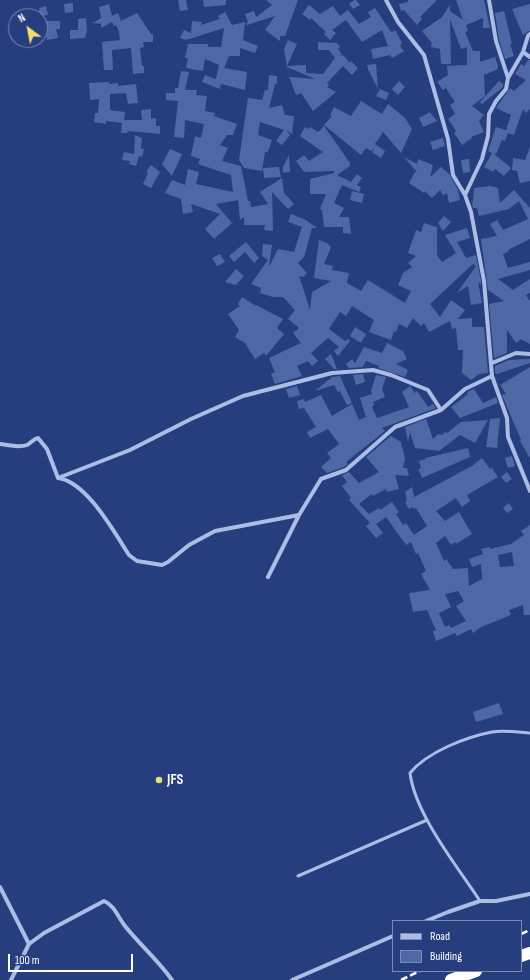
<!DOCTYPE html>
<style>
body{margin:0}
#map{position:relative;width:530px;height:980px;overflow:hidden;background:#263e7e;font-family:"Sofia Sans Condensed",sans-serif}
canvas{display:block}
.legend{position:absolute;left:392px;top:920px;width:130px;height:52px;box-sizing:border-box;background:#263e7e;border:1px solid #7d8bb2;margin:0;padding:5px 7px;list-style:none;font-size:12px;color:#fff}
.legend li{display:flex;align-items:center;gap:8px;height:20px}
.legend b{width:20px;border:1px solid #7d8bb2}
.north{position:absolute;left:8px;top:8px;width:40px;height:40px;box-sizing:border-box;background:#263e7e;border:1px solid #7d8bb2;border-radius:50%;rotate:328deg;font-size:11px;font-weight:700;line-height:16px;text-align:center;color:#fff}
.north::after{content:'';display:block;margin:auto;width:14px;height:18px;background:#eede70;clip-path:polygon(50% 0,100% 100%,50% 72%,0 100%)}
.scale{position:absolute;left:8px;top:954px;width:125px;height:18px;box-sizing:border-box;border:2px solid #fff;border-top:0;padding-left:5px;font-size:12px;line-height:14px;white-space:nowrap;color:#fff;-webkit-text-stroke:3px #263e7e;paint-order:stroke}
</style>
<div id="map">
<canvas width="530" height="980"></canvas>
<ul class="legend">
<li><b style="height:5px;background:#abbce5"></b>Road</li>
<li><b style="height:11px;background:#4e68a6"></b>Building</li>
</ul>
<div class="north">N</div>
<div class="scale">100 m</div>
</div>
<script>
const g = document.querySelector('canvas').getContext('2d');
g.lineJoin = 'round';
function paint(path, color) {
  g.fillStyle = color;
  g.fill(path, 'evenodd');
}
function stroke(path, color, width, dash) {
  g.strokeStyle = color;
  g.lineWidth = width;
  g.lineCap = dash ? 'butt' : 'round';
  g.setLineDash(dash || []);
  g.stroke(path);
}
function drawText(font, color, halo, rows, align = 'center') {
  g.font = font + ' "Sofia Sans Condensed",sans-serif';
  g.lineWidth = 3;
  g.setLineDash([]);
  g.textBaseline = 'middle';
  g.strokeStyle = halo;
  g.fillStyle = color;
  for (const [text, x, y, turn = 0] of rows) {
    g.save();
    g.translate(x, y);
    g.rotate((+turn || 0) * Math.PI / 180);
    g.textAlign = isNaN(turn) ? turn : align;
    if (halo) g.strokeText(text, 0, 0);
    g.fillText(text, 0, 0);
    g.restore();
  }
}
const building = new Path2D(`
 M 178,0 L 186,0 L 188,10 L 180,11 Z
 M 203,0 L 226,0 L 226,5 L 204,7 Z
 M 266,0 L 298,0 L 285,36 L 280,36 L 280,41 L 265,30 L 275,16 L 247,25 L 246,24 L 248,22 L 245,14 L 254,11 L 256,17 L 272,5 Z
 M 354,0 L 356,0 L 360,5 L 353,9 L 349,4 Z
 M 408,0 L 437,0 L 420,17 L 422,19 L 417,25 L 404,10 L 401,11 L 399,4 L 408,2 Z
 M 456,0 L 484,0 L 490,28 L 483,28 L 483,18 L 466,25 L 468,31 L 465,32 L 473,51 L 480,51 L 480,62 L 495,57 L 498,66 L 498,69 L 484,75 L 485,96 L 472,106 L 484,115 L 479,121 L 484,132 L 471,137 L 472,138 L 462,145 L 454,133 L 456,131 L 448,119 L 455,114 L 450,105 L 455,102 L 446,88 L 443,90 L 437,82 L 448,75 L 447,66 L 467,65 L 467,47 L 461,49 L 450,19 L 451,64 L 441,64 L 440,49 L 431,47 L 432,43 L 422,31 L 442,17 L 450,5 L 450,11 L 463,20 Z
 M 73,3 L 73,12 L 65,13 L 64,4 Z
 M 109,4 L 112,16 L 118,13 L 121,21 L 137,13 L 151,34 L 153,34 L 153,42 L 143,42 L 144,47 L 140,48 L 142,66 L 144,66 L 144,73 L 133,74 L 131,48 L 112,50 L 113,70 L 104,70 L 102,42 L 120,40 L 119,32 L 116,25 L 114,26 L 112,22 L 101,28 L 101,24 L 93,23 L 101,18 L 99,7 Z
 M 530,4 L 530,31 L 523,35 L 512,9 Z
 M 309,5 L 320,14 L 333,6 L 340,16 L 348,10 L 359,24 L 371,17 L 368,12 L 375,8 L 391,32 L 396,31 L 402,43 L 400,46 L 404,51 L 392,58 L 390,55 L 373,59 L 371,49 L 388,46 L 382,30 L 362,42 L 346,20 L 332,30 L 336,33 L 330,40 L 324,34 L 326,32 L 311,18 L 310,20 L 302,14 Z
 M 46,6 L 48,15 L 40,16 L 39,8 Z
 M 504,11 L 512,44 L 510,44 L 514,56 L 505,59 L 499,40 L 495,13 Z
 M 225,12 L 232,25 L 245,22 L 243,40 L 258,46 L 255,53 L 240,48 L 240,56 L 229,56 L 224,68 L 247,72 L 245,90 L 221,84 L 220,89 L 202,82 L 205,75 L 216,79 L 219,65 L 205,59 L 203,71 L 186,68 L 188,58 L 185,58 L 188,44 L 208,44 L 208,47 L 221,47 L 224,28 L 186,40 L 180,38 L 184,30 L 191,33 L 192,21 L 202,22 L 201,25 L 220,19 L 218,16 Z
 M 86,18 L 87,31 L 85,38 L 70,39 L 70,30 L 78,30 L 78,19 Z
 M 45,21 L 60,21 L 60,29 L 56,29 L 58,38 L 47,40 Z
 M 288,40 L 297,44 L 287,66 L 306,65 L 306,73 L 323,74 L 335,58 L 329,50 L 318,50 L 318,42 L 337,43 L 340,47 L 338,49 L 342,54 L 339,56 L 343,55 L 350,63 L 351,61 L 358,68 L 352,75 L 343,66 L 327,83 L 329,85 L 327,87 L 336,92 L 313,111 L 301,93 L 296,95 L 289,77 L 315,79 L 287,67 L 284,49 Z
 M 528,60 L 530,60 L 530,109 L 526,113 L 523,109 L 514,135 L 508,133 L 505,141 L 502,140 L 496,154 L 493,153 L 511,168 L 504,176 L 495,169 L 493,172 L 484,167 L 492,153 L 488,151 L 496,127 L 506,130 L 511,115 L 496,108 L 510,88 L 514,91 L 526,80 L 515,74 L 521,64 L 524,66 Z
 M 376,64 L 378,89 L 368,69 L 367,65 Z
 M 181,71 L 189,72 L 185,90 L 197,90 L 196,95 L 207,96 L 205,111 L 215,113 L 214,116 L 237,124 L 233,135 L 227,135 L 220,145 L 228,148 L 222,161 L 241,166 L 248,201 L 250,201 L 251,207 L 268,204 L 260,192 L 282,178 L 284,193 L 294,204 L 288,209 L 272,192 L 273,231 L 264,230 L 265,225 L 244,225 L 244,217 L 240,220 L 238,200 L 216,204 L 232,223 L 214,239 L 205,229 L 220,214 L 191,204 L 193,212 L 183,214 L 181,199 L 165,193 L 172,180 L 185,185 L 188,169 L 199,172 L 196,184 L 233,192 L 231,175 L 198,164 L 200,159 L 191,156 L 195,136 L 201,138 L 204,124 L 185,120 L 184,138 L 174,137 L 178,101 L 166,100 L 166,93 L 175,93 L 175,88 L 178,88 Z
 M 269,75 L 277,76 L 277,84 L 275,84 L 269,108 L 282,105 L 285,115 L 294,116 L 292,134 L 286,130 L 290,135 L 282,145 L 276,141 L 284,130 L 260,122 L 258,135 L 272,140 L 268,152 L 265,152 L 262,171 L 244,168 L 239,160 L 248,98 L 262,100 L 265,90 L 268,90 Z
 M 399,81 L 405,87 L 398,95 L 392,89 Z
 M 499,81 L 503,84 L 503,87 L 482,104 L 480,102 Z
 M 109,82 L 109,84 L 118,83 L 118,86 L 136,84 L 138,103 L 128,104 L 126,93 L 110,94 L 110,110 L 125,112 L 124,120 L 142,120 L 141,110 L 151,109 L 151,119 L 156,118 L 156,126 L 160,126 L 160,134 L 128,131 L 127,133 L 121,133 L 122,123 L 106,121 L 106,124 L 94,122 L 95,113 L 98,113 L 99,99 L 90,100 L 89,83 Z
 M 380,89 L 389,93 L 386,100 L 376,96 Z
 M 361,101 L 382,114 L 388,104 L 405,118 L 412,129 L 401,153 L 383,132 L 375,144 L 385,151 L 381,158 L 372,152 L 375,148 L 371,151 L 366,148 L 361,155 L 324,125 L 332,116 L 330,115 L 334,107 L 351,116 Z
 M 430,112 L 437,121 L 423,127 L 419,118 Z
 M 324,126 L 350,163 L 350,166 L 337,175 L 351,182 L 357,174 L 362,178 L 357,185 L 361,187 L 359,192 L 342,185 L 334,203 L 344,208 L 339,217 L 349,217 L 351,234 L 343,233 L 343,227 L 324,227 L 322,210 L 320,209 L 326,194 L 310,194 L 310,179 L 334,173 L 334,171 L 304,172 L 296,161 L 304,155 L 309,161 L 323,152 L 300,136 L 305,127 L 309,129 L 310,127 L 318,132 Z
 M 135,135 L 142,138 L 141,149 L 144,149 L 142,157 L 139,156 L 136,166 L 129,164 L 130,161 L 122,160 L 124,152 L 134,154 Z
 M 443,138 L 445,146 L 433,150 L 430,142 Z
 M 530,147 L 530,181 L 520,183 L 517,171 L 512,170 L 513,158 L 525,160 Z
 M 170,149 L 182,154 L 172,176 L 162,164 Z
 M 289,155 L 290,172 L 283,173 L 283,167 Z
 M 404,157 L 417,164 L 418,159 L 433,165 L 430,177 L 441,167 L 450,175 L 458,190 L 460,200 L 449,203 L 447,193 L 443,195 L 440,190 L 432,198 L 425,191 L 424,193 L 409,183 L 415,172 L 417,172 Z
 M 469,159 L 470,172 L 463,173 L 461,160 Z
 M 151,165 L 160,172 L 151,188 L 143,184 L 148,173 L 146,172 Z
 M 279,167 L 281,177 L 264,178 L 263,168 Z
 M 490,186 L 498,188 L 500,203 L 514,190 L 530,208 L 530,239 L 508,250 L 509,251 L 503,254 L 508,268 L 530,262 L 530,270 L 498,279 L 513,290 L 530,279 L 530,293 L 526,295 L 530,301 L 530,344 L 521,339 L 516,343 L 507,330 L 507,353 L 494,358 L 489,304 L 504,301 L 488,290 L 481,239 L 497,236 L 490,224 L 497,220 L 503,230 L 528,219 L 519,201 L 509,209 L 479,216 L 477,208 L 473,208 L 472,202 L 473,202 L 474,188 Z
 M 352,191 L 364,194 L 362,203 L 350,200 Z
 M 291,214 L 306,220 L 317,228 L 312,228 L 304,257 L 298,263 L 307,273 L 303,277 L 299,276 L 310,310 L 312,292 L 331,281 L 314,278 L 319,240 L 327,243 L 331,247 L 324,264 L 333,266 L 332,270 L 349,273 L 347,283 L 361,291 L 368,280 L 405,303 L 411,291 L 398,285 L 403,273 L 412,267 L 408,263 L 416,256 L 408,253 L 416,230 L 421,232 L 424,223 L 437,227 L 437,255 L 442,262 L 456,253 L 445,235 L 467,228 L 470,238 L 457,242 L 466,258 L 476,255 L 481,281 L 481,285 L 478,282 L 482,303 L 471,305 L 468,286 L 457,293 L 476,266 L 473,264 L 430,304 L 440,317 L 451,300 L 465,310 L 458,319 L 472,318 L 472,327 L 484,327 L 488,373 L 479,374 L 471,380 L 462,373 L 463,350 L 458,350 L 456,328 L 452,329 L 450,321 L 429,332 L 424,323 L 421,326 L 413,318 L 407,328 L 399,324 L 396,332 L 394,331 L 391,340 L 369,332 L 374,320 L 352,306 L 346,316 L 340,312 L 329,329 L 345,341 L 348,339 L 350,341 L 338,356 L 334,351 L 339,347 L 328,338 L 311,353 L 318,361 L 312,366 L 308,361 L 297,366 L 302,376 L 275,384 L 271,374 L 275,372 L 269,358 L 301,343 L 293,333 L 299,328 L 288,319 L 295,310 L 283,297 L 273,297 L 260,293 L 261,288 L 251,284 L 268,260 L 262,256 L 263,244 L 272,245 L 269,267 L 278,249 L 294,252 L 302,227 L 288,222 Z
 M 444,216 L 451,222 L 443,231 L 438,223 Z
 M 246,242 L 259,258 L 254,263 L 245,252 L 234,262 L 229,256 Z
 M 220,254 L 225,262 L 217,266 L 212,258 Z
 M 236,269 L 244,276 L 236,285 L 225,282 Z
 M 242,297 L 256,306 L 256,305 L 283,319 L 277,328 L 284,334 L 266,356 L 264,353 L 255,359 L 245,343 L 235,337 L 239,330 L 228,314 L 240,306 L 238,304 Z
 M 355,327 L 366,334 L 361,343 L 350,336 Z
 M 387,343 L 403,351 L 407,359 L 396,364 L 408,370 L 405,377 L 378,368 L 379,366 L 366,361 L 363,367 L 349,368 L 346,364 L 352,359 L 355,363 L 364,347 L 382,353 Z
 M 331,354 L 337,369 L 334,369 L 325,359 Z
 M 530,359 L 530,363 L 497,374 L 495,373 L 495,366 L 509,360 Z
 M 530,367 L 530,458 L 520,441 L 521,440 L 502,395 L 506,394 L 500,385 Z
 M 363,374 L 365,382 L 356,385 L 353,375 Z
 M 376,375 L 386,377 L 382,389 L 385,397 L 373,402 L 374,405 L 372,407 L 377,418 L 409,407 L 402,392 L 410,386 L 415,393 L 417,391 L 428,407 L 433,404 L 436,408 L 382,428 L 385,431 L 346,462 L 348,464 L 344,467 L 327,473 L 321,467 L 331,458 L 327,453 L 339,444 L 328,429 L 310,438 L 307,432 L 316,427 L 304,408 L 299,409 L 297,401 L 304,399 L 305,402 L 321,395 L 332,416 L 352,404 L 359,420 L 366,417 L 360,398 L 372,394 L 371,391 Z
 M 340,376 L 352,403 L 347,405 L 340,391 L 338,392 L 334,385 L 315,391 L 332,377 Z
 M 297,386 L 300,395 L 289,398 L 286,389 Z
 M 474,389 L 483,403 L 496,397 L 498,403 L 460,418 L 451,407 L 468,394 L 467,392 Z
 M 500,418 L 497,448 L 486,447 L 490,419 Z
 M 426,419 L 433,439 L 438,434 L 442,435 L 445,432 L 447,433 L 461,422 L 488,420 L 475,443 L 460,435 L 439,451 L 415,448 L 410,432 L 408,442 L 405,427 Z
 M 391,436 L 401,442 L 405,459 L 403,468 L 407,468 L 409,476 L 395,475 L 399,489 L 387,492 L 386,489 L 373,496 L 372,494 L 359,504 L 369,514 L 379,508 L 380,510 L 392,502 L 399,512 L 396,514 L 403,525 L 406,523 L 414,535 L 427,526 L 416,508 L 414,509 L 412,507 L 409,509 L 405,502 L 407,501 L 405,492 L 412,487 L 414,497 L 472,466 L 482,458 L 490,469 L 492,468 L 498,477 L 467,495 L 470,501 L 462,507 L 456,498 L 436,511 L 445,521 L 459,512 L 472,534 L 456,544 L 455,542 L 451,545 L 445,536 L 436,543 L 444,561 L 446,559 L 453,569 L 468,568 L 469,586 L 482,579 L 481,564 L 472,567 L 469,559 L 483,554 L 481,549 L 490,547 L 490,549 L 511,544 L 524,535 L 521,531 L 530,525 L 530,615 L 524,615 L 523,605 L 509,610 L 511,615 L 481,627 L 473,633 L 471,629 L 457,636 L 455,633 L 436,641 L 433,631 L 436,630 L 427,610 L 413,612 L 409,593 L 430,590 L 421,574 L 426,571 L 418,553 L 416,554 L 411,542 L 406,545 L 386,517 L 376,524 L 383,533 L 376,538 L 366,526 L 370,523 L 349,500 L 351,498 L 342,486 L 347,482 L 342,475 L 349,472 L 359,483 L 379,472 L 366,457 ZM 512,552 L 514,566 L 500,567 L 498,555 ZM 458,591 L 464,601 L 456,606 L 466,621 L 451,628 L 449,625 L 445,627 L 439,613 L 451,607 L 445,594 Z
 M 468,448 L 470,457 L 422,478 L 418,469 L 421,469 L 419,461 L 426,459 L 425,458 Z
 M 512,456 L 515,466 L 508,468 L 505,458 Z
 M 507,472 L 512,479 L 506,483 L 501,477 Z
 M 509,503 L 513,509 L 507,513 L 503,508 Z
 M 499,703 L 503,714 L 476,722 L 473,712 Z`);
const lane = new Path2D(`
 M 298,876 L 427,820
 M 480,901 C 457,866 415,814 410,773 C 427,752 466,737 492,732 C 503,730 518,732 529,733`);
const street = new Path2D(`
 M 386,0 L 398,22 L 424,55 L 448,139 L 453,175 L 465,195 L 471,212 L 484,281 L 492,376 L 507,418 L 508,437 L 530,491
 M 489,0 L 496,41 L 508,78
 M 523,52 L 530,57
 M 465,195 L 482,159 L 488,136 L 489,114 L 496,101 L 506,89 L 508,78 L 523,52 L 528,36 L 530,34
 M 492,363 L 516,353 L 530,354
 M 0,444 C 8,445 19,448 27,445 C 31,443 33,439 38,438 L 47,449 L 58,478 C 87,482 114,532 129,555 L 137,561 L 162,565 L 168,562 L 189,545 L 215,531 L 299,515
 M 58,478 L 130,450 L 191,419 L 243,396 L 332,373 L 373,370 L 391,375 L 428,390 L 441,410
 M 268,577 L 299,515 L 321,479 L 346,470 L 395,427 L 441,410 L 465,389 L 492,376
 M 0,887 L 29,944
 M 426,921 L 448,912 L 480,901 L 496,901 L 530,894
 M 11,980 L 29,944 L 44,933 L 104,901 C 114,905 118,917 125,926 C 140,945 158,960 172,980
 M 292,980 L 393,936`);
const highway = new Path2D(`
 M 521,956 L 530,953
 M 451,980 L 476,971`);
const rail = new Path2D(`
 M 521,934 L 530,930
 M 401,980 L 420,971`);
const markers = [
 [159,780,4,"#eede70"]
];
const poiNames = [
 ["JFS",167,780]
];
paint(building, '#4e68a6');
stroke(lane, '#abbce5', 3);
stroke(street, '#abbce5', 4);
stroke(highway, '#fff', 12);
stroke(rail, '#fff', 2.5, [7, 3]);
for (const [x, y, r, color] of markers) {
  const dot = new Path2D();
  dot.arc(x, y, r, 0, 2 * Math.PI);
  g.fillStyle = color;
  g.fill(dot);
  stroke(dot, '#263e7e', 1.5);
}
drawText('bold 15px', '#fff', '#263e7e', poiNames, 'left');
</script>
